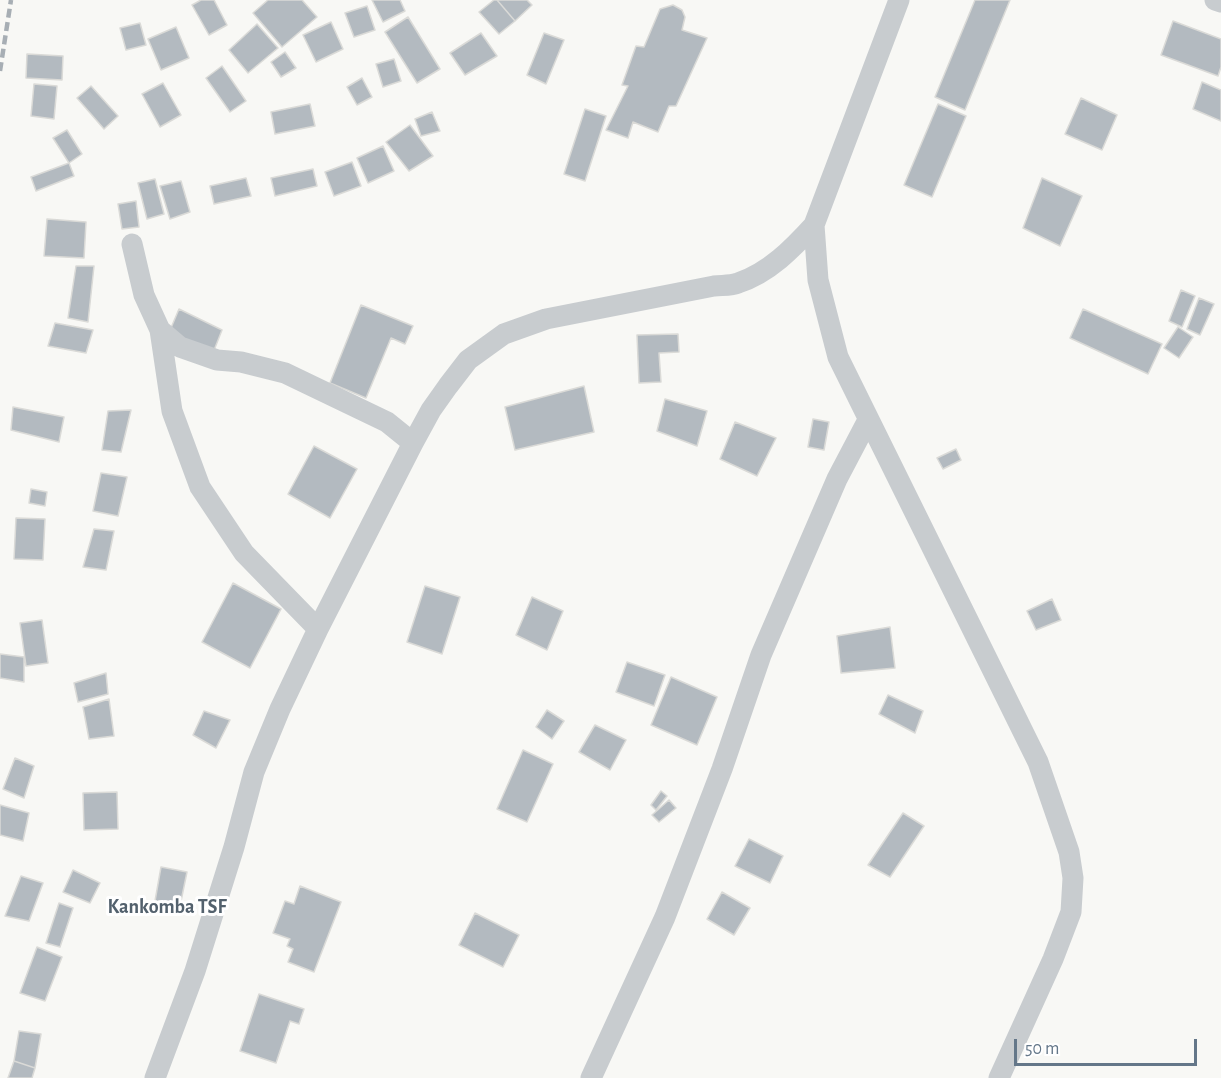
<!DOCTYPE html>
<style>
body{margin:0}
#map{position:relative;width:1221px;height:1078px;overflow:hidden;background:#f8f8f5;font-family:"Alegreya Sans",sans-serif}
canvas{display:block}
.scale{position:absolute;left:1014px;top:1039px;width:183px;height:27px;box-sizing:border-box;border:3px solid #647789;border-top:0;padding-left:8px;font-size:18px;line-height:21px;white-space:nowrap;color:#647789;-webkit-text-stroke:4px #fff;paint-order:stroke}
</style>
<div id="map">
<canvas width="1221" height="1078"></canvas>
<div class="scale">50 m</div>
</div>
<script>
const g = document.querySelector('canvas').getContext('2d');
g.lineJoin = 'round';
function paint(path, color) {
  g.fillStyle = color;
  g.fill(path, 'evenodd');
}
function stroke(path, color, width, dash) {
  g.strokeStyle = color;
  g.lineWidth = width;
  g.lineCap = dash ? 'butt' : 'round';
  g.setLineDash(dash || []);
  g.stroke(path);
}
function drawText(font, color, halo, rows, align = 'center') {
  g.font = font + ' "Alegreya Sans",sans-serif';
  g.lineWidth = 6;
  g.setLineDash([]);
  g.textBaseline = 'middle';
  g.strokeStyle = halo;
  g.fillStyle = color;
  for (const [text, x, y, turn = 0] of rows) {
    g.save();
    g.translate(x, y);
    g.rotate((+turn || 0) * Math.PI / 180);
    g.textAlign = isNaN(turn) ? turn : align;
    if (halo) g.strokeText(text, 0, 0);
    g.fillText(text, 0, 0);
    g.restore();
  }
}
const building = new Path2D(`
 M 201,0 L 214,0 L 227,25 L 209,35 L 192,5 Z
 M 268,0 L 302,0 L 317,17 L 282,47 L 253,13 Z
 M 372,0 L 400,0 L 405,11 L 383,22 Z
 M 494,0 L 497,0 L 515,21 L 499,34 L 479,12 Z
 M 497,0 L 527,0 L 532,5 L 515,21 Z
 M 975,0 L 1010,0 L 965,110 L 935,97 Z
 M 673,5 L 682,10 L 685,17 L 682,30 L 707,38 L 676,106 L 669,106 L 658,132 L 633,122 L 628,138 L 606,130 L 628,86 L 622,85 L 636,46 L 644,47 L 660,9 Z
 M 367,6 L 375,30 L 354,37 L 345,13 Z
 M 408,17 L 440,69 L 417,83 L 385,32 Z
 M 1173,21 L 1221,39 L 1221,67 L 1218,76 L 1161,55 Z
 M 331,22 L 343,49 L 316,62 L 303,35 Z
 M 140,23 L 146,45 L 126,50 L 120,28 Z
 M 257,24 L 278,48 L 248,73 L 229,50 Z
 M 176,27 L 189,58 L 161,70 L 148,39 Z
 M 481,33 L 497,56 L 465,75 L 450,53 Z
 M 544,33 L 564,40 L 546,84 L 527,75 Z
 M 285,52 L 296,68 L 281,77 L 271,62 Z
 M 27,54 L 63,56 L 62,80 L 26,78 Z
 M 394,59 L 401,81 L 383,87 L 376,64 Z
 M 222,66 L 246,101 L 230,112 L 206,78 Z
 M 362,78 L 372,97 L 357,105 L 347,87 Z
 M 1202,82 L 1221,90 L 1221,121 L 1193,109 Z
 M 163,83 L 181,115 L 160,127 L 142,94 Z
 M 34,84 L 57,86 L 54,119 L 31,116 Z
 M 91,86 L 118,116 L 104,129 L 77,98 Z
 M 1081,98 L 1117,115 L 1102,150 L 1065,134 Z
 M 310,104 L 315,126 L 275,134 L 271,112 Z
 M 938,104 L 966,116 L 932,197 L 904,185 Z
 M 585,109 L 606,116 L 585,181 L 564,174 Z
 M 432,112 L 440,131 L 421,136 L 415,119 Z
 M 410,125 L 433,156 L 409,171 L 386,142 Z
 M 67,130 L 82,154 L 69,163 L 53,138 Z
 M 383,146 L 394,171 L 368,183 L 357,158 Z
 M 352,162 L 361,186 L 334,196 L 325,172 Z
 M 69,163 L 74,176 L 36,191 L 31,177 Z
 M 313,169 L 317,186 L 275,196 L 271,178 Z
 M 246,178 L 251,196 L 214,204 L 210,186 Z
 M 1042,178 L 1082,196 L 1060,246 L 1023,228 Z
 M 155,179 L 164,214 L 147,219 L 138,183 Z
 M 181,181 L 190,212 L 170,219 L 160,186 Z
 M 136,201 L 139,227 L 122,229 L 118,204 Z
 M 47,219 L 86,222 L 84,258 L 44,256 Z
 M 76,266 L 94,266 L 88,322 L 68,318 Z
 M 1181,290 L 1195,296 L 1182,327 L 1169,321 Z
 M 1199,298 L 1214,304 L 1200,335 L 1187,329 Z
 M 361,305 L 413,326 L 405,344 L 391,338 L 366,398 L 330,383 Z
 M 179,309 L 222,330 L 211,358 L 168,335 Z
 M 1083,309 L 1162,344 L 1148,374 L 1070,338 Z
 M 55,323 L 93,330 L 86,353 L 48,346 Z
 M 1178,327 L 1193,337 L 1179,358 L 1164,348 Z
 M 678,334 L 679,352 L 659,353 L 661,382 L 639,383 L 637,335 Z
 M 584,386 L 594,432 L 515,450 L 505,407 Z
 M 665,399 L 707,411 L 697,446 L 657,431 Z
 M 13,407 L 64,417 L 59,442 L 11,430 Z
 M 131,410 L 121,452 L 102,450 L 108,411 Z
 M 813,419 L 829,422 L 824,450 L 808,447 Z
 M 735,422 L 776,438 L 757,476 L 720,459 Z
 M 314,446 L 357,469 L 330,518 L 288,494 Z
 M 956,449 L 961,460 L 943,469 L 937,458 Z
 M 101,473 L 127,477 L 118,516 L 93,511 Z
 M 31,489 L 47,492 L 45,506 L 29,503 Z
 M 16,518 L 45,519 L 43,560 L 14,559 Z
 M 94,529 L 114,531 L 106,570 L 83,567 Z
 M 233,583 L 281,609 L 250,668 L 202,642 Z
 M 425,586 L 460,597 L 442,654 L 407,642 Z
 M 532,597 L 563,611 L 547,650 L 516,635 Z
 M 1052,599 L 1061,620 L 1036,630 L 1027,611 Z
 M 42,620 L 48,663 L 26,666 L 20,623 Z
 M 890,627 L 895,668 L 841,673 L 837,636 Z
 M 0,654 L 24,657 L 24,682 L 0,678 Z
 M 627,662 L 665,675 L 654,706 L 616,692 Z
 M 106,673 L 108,694 L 78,702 L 74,683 Z
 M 671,677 L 717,697 L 697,745 L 651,725 Z
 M 888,695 L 923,711 L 915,733 L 879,714 Z
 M 109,699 L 114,736 L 89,739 L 83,707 Z
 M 547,710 L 564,721 L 552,739 L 536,727 Z
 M 204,711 L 230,720 L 216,748 L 193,735 Z
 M 595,725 L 626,740 L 610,770 L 579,752 Z
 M 523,750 L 553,764 L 527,822 L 497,809 Z
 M 15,758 L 34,766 L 24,798 L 3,789 Z
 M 661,791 L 667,796 L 656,810 L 651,805 Z
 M 117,792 L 118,829 L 84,830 L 83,793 Z
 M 669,800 L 676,808 L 659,822 L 652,815 Z
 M 0,805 L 29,813 L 23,841 L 0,835 Z
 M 903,813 L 924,826 L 890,877 L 868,865 Z
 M 749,839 L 783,856 L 770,883 L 735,866 Z
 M 161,867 L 187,872 L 180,906 L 155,901 Z
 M 73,870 L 100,883 L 90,903 L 63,892 Z
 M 21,876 L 43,883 L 29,921 L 5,916 Z
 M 300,886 L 341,902 L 314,972 L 288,962 L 293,949 L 287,946 L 290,939 L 273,933 L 285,901 L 294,904 Z
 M 722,892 L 750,908 L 734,935 L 707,919 Z
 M 59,903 L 73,908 L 60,947 L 46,943 Z
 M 475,913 L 519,935 L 503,967 L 459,945 Z
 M 37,947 L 62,957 L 45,1001 L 20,993 Z
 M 259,994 L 304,1009 L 299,1024 L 290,1021 L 276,1063 L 240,1051 Z
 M 19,1031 L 41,1034 L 35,1068 L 14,1061 Z
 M 14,1061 L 35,1068 L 32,1078 L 8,1078 Z`);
const minor = new Path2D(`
 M 1215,0 L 1221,2
 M 814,225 L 818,280 L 838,357 L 1038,762 L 1069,852 L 1073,878 L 1071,912 L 1053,959 L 999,1078
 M 132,244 L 144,295 L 160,330 L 180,347 L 217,360 L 241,362 L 285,373 L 387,422 L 413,443
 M 160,330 L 172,411 L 200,487 L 244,553 L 318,629
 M 155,1078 L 195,971 L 234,847 L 254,772 L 280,709 L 318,629 L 413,443 L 431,410 L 448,386 L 468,360 L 504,334 L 546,319 L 714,286 C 722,285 731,286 738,283 C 769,273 793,248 814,225 L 899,0
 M 591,1078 L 665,917 L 722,769 L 761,655 L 837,479 L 868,420`);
const rail = new Path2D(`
 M 0,71 L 11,0`);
const neighbourhoodNames = [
 ["Kankomba TSF",167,907]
];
paint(building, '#b3bac0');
stroke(building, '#dadad7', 1.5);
stroke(minor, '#c8cccf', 21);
stroke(rail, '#a7aeb4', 4.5, [9, 4.5]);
drawText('bold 20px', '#53616d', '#fff', neighbourhoodNames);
</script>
